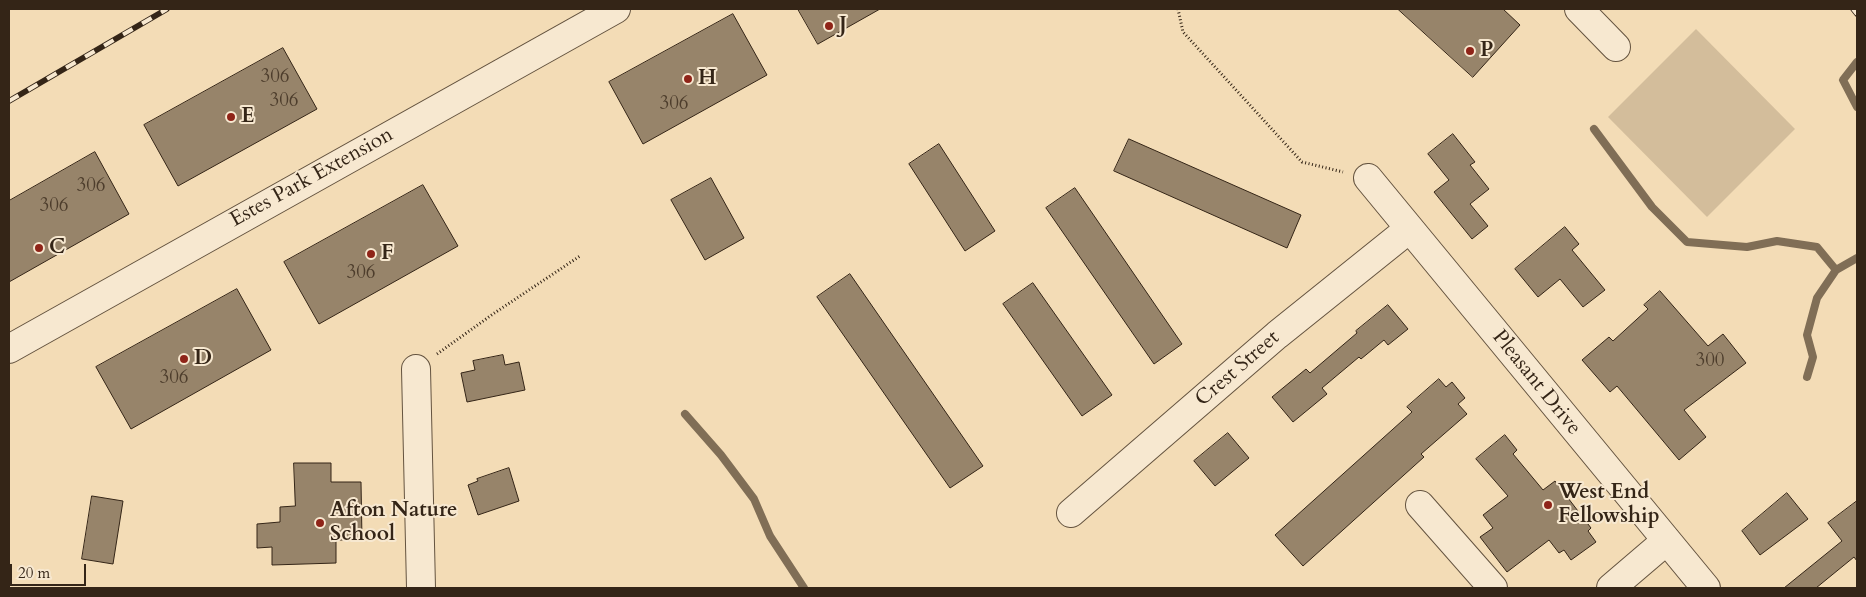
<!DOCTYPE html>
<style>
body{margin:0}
#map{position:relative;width:1866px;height:597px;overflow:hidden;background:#f3dcb6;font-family:Cardo,serif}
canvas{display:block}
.frame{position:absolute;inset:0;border:10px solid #342517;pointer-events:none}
.scale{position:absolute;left:10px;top:564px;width:76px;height:22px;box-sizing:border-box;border:2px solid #342517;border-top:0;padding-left:6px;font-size:15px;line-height:18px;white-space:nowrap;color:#342517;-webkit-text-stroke:4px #f7e8d0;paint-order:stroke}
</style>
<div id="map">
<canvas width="1866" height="597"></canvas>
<div class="frame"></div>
<div class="scale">20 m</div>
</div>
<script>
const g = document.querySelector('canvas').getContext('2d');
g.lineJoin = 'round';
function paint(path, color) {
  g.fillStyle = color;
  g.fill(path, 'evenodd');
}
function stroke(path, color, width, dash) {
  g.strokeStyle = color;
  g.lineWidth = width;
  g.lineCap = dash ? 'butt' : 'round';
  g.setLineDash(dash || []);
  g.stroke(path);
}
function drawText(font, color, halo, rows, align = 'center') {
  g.font = font + ' Cardo,serif';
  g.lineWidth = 4;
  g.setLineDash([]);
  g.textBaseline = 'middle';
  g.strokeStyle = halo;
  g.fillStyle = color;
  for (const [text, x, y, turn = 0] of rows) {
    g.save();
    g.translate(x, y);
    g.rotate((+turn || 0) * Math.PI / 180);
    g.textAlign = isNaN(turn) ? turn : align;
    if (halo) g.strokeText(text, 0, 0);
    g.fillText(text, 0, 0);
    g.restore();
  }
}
const green = new Path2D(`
 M 1696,29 L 1795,129 L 1707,217 L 1608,117 Z`);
const stream = new Path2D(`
 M 1857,62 L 1843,80 L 1857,107
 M 1594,129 L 1652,207 L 1687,242 L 1747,247 L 1777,241 L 1817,247 L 1836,270
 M 1807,377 L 1813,357 L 1807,335 L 1817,298 L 1836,270 L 1857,258
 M 685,414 L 721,455 L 754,499 L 770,536 L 804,588`);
const building = new Path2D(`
 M 798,9 L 880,9 L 818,44 Z
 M 1398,9 L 1503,9 L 1520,25 L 1473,77 Z
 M 733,14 L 767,75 L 643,144 L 609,82 Z
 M 283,48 L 317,109 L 178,186 L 144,125 Z
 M 1453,134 L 1475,162 L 1470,165 L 1489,189 L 1470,204 L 1488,226 L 1472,239 L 1434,192 L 1449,180 L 1428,154 Z
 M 1129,139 L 1301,215 L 1287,248 L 1114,171 Z
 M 939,144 L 995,231 L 965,251 L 909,164 Z
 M 95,152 L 129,214 L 9,282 L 9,201 Z
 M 711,178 L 744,238 L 705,260 L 671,200 Z
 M 423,185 L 458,246 L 319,324 L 284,262 Z
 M 1075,188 L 1182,344 L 1154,364 L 1046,208 Z
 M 1565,227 L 1579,244 L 1572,250 L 1605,290 L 1583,307 L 1560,279 L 1538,297 L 1515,269 Z
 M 850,274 L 983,466 L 950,488 L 817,297 Z
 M 1033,283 L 1112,395 L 1082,416 L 1003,304 Z
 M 237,289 L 271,350 L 131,429 L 96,367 Z
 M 1660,291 L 1708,346 L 1723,334 L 1746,363 L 1684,410 L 1706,437 L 1679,460 L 1617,386 L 1610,392 L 1582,360 L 1609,337 L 1613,341 L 1648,309 L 1644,305 Z
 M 1388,305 L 1408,329 L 1388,345 L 1384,340 L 1361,359 L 1359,357 L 1322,388 L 1327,394 L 1293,422 L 1272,397 L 1306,369 L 1310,373 L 1357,333 L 1356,331 Z
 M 503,355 L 505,365 L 519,362 L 525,390 L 467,402 L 461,373 L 475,370 L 473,361 Z
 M 1439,379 L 1446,387 L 1452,382 L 1465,398 L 1458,404 L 1467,414 L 1421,454 L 1424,457 L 1303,566 L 1275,535 L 1412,412 L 1407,407 Z
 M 1228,433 L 1249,458 L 1215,486 L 1194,461 Z
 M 1505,435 L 1517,450 L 1513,454 L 1543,490 L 1555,481 L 1591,528 L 1588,531 L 1596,542 L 1571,560 L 1564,550 L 1559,553 L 1549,540 L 1507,572 L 1480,537 L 1493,528 L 1483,515 L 1508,496 L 1476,459 Z
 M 294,463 L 331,463 L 331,482 L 361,482 L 362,540 L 336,540 L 336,563 L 272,565 L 272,547 L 257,548 L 257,524 L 280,522 L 280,507 L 295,506 Z
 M 509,468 L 519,501 L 478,515 L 468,485 L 478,481 L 477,479 Z
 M 1787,493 L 1808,519 L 1760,555 L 1742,531 Z
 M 92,496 L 123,501 L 113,564 L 82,559 Z
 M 1857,501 L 1857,561 L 1854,557 L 1816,588 L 1784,588 L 1842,541 L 1828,523 Z`);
const path = new Path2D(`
 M 1178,9 L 1183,32 L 1302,162 L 1343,172
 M 437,354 L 493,314 L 580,256`);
const minor = new Path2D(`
 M 1579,9 L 1616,47
 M 1368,178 L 1706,588
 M 9,349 L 616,9
 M 416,369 L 421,588
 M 1420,505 L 1493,588
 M 1071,513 L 1277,335 L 1409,229
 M 1611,588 L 1666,541`);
const rail = new Path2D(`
 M 1853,9 L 1857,14
 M 9,101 L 167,9`);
const markers = [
 [829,26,5,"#8f2418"],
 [1470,51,5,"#8f2418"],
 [688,79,5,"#8f2418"],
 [231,117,5,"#8f2418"],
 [39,248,5,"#8f2418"],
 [371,254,5,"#8f2418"],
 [184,359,5,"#8f2418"],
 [1548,505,5,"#8f2418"],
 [320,523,5,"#8f2418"]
];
const numberNames = [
 ["306",275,78],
 ["306",284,102],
 ["306",674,105],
 ["306",91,187],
 ["306",54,207],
 ["306",361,274],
 ["300",1710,362],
 ["306",174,379]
];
const poiNames = [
 ["J",839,26],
 ["P",1480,51],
 ["H",698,79],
 ["E",241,117],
 ["C",49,248],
 ["F",381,254],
 ["D",194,359],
 ["West End",1558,493],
 ["Fellowship",1558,517],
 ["Afton Nature",330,511],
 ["School",330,535]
];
const streetNames = [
 ["Estes Park Extension",312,178,-29],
 ["Crest Street",1238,369,-41],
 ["Pleasant Drive",1536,383,51]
];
paint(green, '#d3bd9b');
stroke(stream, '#806e56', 8);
paint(building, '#97846a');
stroke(building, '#342517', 1);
stroke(minor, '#64533f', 30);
stroke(path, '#342517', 3, [1, 2.5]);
stroke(minor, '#f7e8d0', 28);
stroke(rail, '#342517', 5.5);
stroke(rail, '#f7e8d0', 4, [11]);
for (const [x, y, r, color] of markers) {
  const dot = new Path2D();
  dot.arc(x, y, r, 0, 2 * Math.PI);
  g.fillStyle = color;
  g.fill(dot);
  stroke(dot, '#f7e8d0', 2);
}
drawText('19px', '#4d3d2c', null, numberNames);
drawText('bold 21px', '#342517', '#f7e8d0', poiNames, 'left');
drawText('21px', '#342517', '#f7e8d0', streetNames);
</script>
